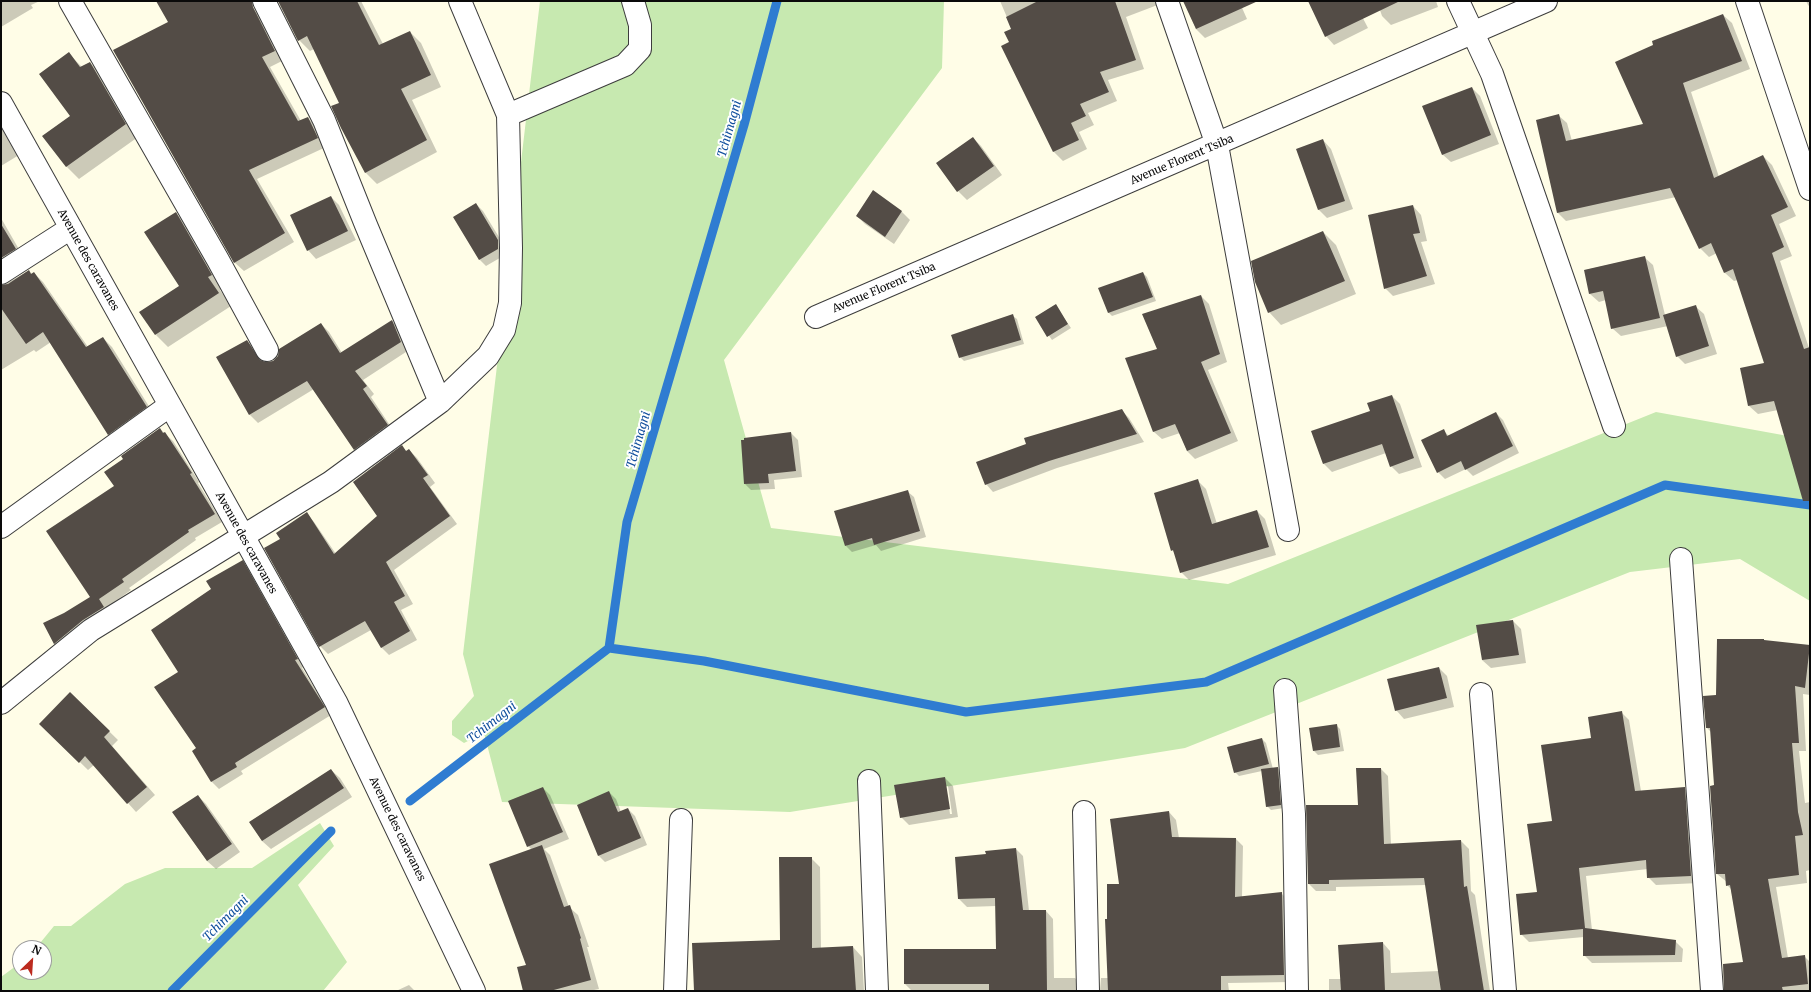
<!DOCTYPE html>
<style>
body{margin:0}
#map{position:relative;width:1811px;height:992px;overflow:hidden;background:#fffde7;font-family:Merriweather,serif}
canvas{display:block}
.frame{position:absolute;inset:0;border:2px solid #0a0a0a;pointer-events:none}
.north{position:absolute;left:12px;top:940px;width:40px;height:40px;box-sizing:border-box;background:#fff;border:1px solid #9d9d9d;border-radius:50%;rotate:25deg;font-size:11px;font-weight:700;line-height:16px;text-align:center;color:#0a0a0a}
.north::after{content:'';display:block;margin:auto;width:14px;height:18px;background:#bc2b1f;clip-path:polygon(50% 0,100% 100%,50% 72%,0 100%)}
</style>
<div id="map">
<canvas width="1811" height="992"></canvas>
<div class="frame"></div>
<div class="north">N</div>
</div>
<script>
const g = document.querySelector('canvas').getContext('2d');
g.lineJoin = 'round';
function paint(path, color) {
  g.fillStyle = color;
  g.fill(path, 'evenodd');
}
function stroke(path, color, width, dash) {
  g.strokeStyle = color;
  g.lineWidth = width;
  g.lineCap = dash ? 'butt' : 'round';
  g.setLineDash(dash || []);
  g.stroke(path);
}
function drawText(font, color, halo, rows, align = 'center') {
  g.font = font + ' Merriweather,serif';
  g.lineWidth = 4;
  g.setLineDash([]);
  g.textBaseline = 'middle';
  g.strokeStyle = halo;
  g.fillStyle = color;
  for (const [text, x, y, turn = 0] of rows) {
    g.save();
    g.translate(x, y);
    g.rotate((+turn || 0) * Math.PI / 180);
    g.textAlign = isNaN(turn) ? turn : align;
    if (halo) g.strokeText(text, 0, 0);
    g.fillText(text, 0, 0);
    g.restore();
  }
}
const green = new Path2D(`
 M 540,1 L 944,1 L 942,68 L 724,360 L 771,528 L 1228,584 L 1656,412 L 1810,440 L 1810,601 L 1740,559 L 1630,572 L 1185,748 L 790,812 L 502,802 L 484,733 L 464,743 L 452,735 L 452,721 L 474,696 L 463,654 Z
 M 320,823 L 334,846 L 298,885 L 347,962 L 323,991 L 1,991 L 1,977 L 20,963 L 20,972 L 44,972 L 44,948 L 36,948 L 54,926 L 71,926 L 125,884 L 165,868 L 252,868 Z`);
const shadow = new Path2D(`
 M 1,1 L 40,1 L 31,5 L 33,8 L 1,27 Z
 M 157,1 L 220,1 L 254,10 L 263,19 L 284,60 L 270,67 L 301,121 L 308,118 L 317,127 L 326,147 L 257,179 L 294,242 L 244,271 L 234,262 L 170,22 Z
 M 279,1 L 361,1 L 383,44 L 410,32 L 421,43 L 441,87 L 412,100 L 437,152 L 377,184 L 366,173 L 342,128 L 340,104 L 314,49 L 310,51 L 299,40 Z
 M 1000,1 L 1168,1 L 1126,17 L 1144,69 L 1108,80 L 1117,101 L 1088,113 L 1094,125 L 1079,132 L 1087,149 L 1063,161 L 1054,152 L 1003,47 L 1010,43 L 1012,29 Z
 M 1184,1 L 1239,1 L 1247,19 L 1205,38 L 1196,29 Z
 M 1309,1 L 1354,1 L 1368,28 L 1334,45 L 1326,36 Z
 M 1377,1 L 1436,1 L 1438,7 L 1391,25 L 1382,16 Z
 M 1806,1 L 1810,1 L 1810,7 L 1808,5 Z
 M 1723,15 L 1732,23 L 1750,69 L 1691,92 L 1719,177 L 1763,156 L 1772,165 L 1796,216 L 1779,224 L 1792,256 L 1780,261 L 1809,348 L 1810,348 L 1810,479 L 1778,410 L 1758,414 L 1749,406 L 1765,364 L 1738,280 L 1734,281 L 1725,273 L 1717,253 L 1709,257 L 1700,248 L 1676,197 L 1566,221 L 1558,213 L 1558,115 L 1567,123 L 1572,141 L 1645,124 Z
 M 69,54 L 82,67 L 90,63 L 103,75 L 138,137 L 79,179 L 67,167 L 44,136 L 71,116 Z
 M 1472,88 L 1480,96 L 1499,144 L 1451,162 L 1442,154 Z
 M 1,128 L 8,135 L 19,155 L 1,166 Z
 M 973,138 L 981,146 L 1002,175 L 967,200 L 958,191 L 938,163 Z
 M 1323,140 L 1331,149 L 1353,209 L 1327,218 L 1319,210 L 1297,150 Z
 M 873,192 L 902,212 L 910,220 L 894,244 L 865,224 L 857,216 Z
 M 331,197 L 339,205 L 356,240 L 316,259 L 308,250 Z
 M 476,204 L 483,211 L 505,247 L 505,255 L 486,266 L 480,260 Z
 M 1413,206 L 1421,215 L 1427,241 L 1421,242 L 1435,284 L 1393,296 L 1385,288 Z
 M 176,213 L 188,226 L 224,288 L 220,290 L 231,306 L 168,347 L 156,335 L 180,286 Z
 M 1,218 L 24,258 L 1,274 Z
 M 1323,232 L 1336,245 L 1356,294 L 1281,325 L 1269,312 Z
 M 1644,257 L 1653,265 L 1665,315 L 1695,306 L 1704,314 L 1717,354 L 1685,364 L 1677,356 L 1668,326 L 1621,336 L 1612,328 L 1606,300 L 1599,302 L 1590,294 L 1585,270 Z
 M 29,271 L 32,274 L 34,273 L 43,282 L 88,347 L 103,338 L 112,347 L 155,416 L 117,443 L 108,434 L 51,342 L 36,352 L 34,350 L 1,370 L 1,286 Z
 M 1143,273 L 1147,277 L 1156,301 L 1112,316 L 1108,312 Z
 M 1201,296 L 1209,304 L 1227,362 L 1208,370 L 1238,441 L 1195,459 L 1187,451 L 1180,433 L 1162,439 L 1154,432 L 1158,349 Z
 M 1055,305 L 1071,328 L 1052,340 L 1036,317 Z
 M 1013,316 L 1017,319 L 1024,344 L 964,361 L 960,357 Z
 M 392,321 L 400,329 L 409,350 L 363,380 L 374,394 L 371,397 L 395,433 L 363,457 L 355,449 L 314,389 L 258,423 L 250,415 L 247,341 L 255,349 L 264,363 L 273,362 L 321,324 L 329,332 L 342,353 Z
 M 1392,396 L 1400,404 L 1422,467 L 1399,474 L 1391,466 L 1386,453 L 1332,472 L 1324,464 L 1371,411 Z
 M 1121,410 L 1129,418 L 1144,442 L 1057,468 L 993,492 L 986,484 L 1027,444 Z
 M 1496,413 L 1503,420 L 1519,453 L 1473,476 L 1466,469 L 1445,479 L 1438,472 L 1444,431 L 1449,436 Z
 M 160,429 L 173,441 L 199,482 L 198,483 L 222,522 L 195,538 L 196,540 L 129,588 L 131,590 L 106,608 L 62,652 L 54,644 L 44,623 L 65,614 L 91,597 L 115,487 L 124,459 Z
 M 791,433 L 798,440 L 802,477 L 774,480 L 775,489 L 751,490 L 745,484 Z
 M 402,447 L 407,452 L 409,450 L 417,458 L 435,483 L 430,487 L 457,524 L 394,570 L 413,604 L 401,610 L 417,640 L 389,655 L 381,647 L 371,630 L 328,654 L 320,646 L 282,539 L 307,514 L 314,522 L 336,554 L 379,516 Z
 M 1198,481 L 1206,489 L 1217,524 L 1257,511 L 1265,519 L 1276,555 L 1189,580 L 1181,572 L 1175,553 L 1172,550 Z
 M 907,491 L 914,497 L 926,537 L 881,551 L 876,545 L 852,552 L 846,546 Z
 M 242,562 L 250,569 L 304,666 L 302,668 L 331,715 L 241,771 L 243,774 L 219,789 L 212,782 L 193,751 L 198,748 L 179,673 L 212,590 Z
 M 1513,621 L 1521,629 L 1526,663 L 1491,668 L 1482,660 Z
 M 1809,646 L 1810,695 L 1803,694 L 1806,751 L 1799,751 L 1805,803 L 1810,802 L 1810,870 L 1806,871 L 1807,883 L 1776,887 L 1788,958 L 1805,957 L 1810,962 L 1810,991 L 1725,991 L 1744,963 L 1731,889 L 1727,885 L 1727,882 L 1717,874 L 1715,786 L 1711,732 L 1707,728 L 1717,696 Z
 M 1439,668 L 1447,676 L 1454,707 L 1404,719 L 1396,710 Z
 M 70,693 L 118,740 L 112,746 L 155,795 L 136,812 L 94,765 L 88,770 L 41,724 Z
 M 1621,712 L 1629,720 L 1641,791 L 1684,788 L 1692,796 L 1699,883 L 1656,885 L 1648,877 L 1648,869 L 1586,876 L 1592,930 L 1675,941 L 1683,949 L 1682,962 L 1592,963 L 1584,955 L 1584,937 L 1529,942 L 1521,934 L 1538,893 L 1553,821 L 1592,739 Z
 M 1336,725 L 1340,729 L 1344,751 L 1318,755 L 1314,751 Z
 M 1262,739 L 1266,743 L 1273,769 L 1278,768 L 1282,772 L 1284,808 L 1271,810 L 1267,806 L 1262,771 L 1239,776 L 1235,772 Z
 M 1381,769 L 1388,776 L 1391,845 L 1461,841 L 1469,849 L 1471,891 L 1475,895 L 1490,991 L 1329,991 L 1329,979 L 1341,979 L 1383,943 L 1390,951 L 1391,973 L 1439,971 L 1426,885 L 1336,887 L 1336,891 L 1316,891 L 1309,884 L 1359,806 Z
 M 331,770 L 340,778 L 352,797 L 271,849 L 262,841 L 250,822 Z
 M 945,778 L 953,786 L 958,817 L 909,825 L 901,817 ZM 946,786 L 948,786 L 952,814 L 950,814 Z
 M 543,788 L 550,795 L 569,839 L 544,849 L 550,855 L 569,907 L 578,915 L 589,947 L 587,947 L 599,989 L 589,991 L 524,991 L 527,966 L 532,850 L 528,846 Z
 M 609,792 L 616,799 L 621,812 L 628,809 L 635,816 L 647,845 L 605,862 L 599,856 Z
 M 198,796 L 206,804 L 240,852 L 216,869 L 207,861 L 174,813 Z
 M 1169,812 L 1176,820 L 1179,838 L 1236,839 L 1243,846 L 1242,897 L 1281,893 L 1289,901 L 1292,982 L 1228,983 L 1229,991 L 1100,991 L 1101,978 L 1108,978 L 1108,920 L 1121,885 Z
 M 1016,849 L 1023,856 L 1029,911 L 1046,911 L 1053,919 L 1054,978 L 1075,978 L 1083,986 L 1083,991 L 912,991 L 905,984 L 997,950 L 996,906 L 967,907 L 959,899 L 987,855 Z
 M 811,858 L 820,867 L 821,949 L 853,947 L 862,957 L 864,991 L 695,991 L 781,941 Z
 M 409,985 L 415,991 L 396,991 Z`);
const stream = new Path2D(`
 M 609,648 L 704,661 L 966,712 L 1206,682 L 1665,485 L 1810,505
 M 410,801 L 609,648 L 627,522 L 744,125 L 777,1
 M 172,991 L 331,831`);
const building = new Path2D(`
 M 156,1 L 252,1 L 253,7 L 275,51 L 262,57 L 298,121 L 308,117 L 318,138 L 249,170 L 285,233 L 234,263 L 113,50 L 168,22 Z
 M 278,1 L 357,1 L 379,45 L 410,31 L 431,75 L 401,89 L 427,140 L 365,173 L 341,128 L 331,106 L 339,103 L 307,36 L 298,41 Z
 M 1038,1 L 1115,1 L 1136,60 L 1100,72 L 1109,92 L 1080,104 L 1086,116 L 1071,123 L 1079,140 L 1053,152 L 1001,46 L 1009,42 L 1004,32 L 1011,29 L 1006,17 Z
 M 1183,1 L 1258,1 L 1196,29 Z
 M 1308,1 L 1400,1 L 1325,37 Z
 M 1723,14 L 1742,61 L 1683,83 L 1714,178 L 1763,155 L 1788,207 L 1771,215 L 1784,247 L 1772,253 L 1804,349 L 1810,347 L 1810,501 L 1803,501 L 1774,401 L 1748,406 L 1740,368 L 1764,363 L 1733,269 L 1724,273 L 1711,243 L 1699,249 L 1670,188 L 1557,213 L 1536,120 L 1559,114 L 1566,141 L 1643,124 L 1615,62 L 1653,45 L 1652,41 Z
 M 69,52 L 80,67 L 90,62 L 126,124 L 66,167 L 42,136 L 70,116 L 39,74 Z
 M 1472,87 L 1491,135 L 1442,155 L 1422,106 Z
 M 973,137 L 994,166 L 957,192 L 936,163 Z
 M 1323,139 L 1345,201 L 1318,210 L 1296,149 Z
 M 873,190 L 902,211 L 885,237 L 856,216 Z
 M 331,196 L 348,231 L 307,251 L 290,215 Z
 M 476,203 L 498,240 L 498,249 L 479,260 L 453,217 Z
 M 1413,205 L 1420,233 L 1413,234 L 1427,276 L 1384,289 L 1368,215 Z
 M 176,212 L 212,275 L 208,277 L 219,293 L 155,335 L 139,312 L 179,286 L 144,232 Z
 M 1,224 L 16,249 L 1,258 Z
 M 1323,231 L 1345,281 L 1268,313 L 1255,282 L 1251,261 Z
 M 1645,256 L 1660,318 L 1611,329 L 1603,291 L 1589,294 L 1584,270 Z
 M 29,270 L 31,274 L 34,272 L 86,347 L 103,337 L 147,407 L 108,435 L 43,332 L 26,344 L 1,308 L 1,285 L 8,284 Z
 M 1143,272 L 1153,297 L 1108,313 L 1098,288 Z
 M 1201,295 L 1220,354 L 1201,362 L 1231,433 L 1187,451 L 1175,424 L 1153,432 L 1125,358 L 1157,349 L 1142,314 Z
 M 1056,304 L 1068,324 L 1047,337 L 1035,317 Z
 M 1696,305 L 1709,346 L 1676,357 L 1663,315 Z
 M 1013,314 L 1021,340 L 959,358 L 951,335 Z
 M 392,320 L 401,342 L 355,371 L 367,386 L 363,389 L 388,425 L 354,450 L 307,381 L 249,415 L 216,357 L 247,340 L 260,360 L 266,362 L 273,361 L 278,356 L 279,349 L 321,323 L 340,353 Z
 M 1392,395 L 1414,458 L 1390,467 L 1382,444 L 1323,464 L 1311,431 L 1370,411 L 1367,403 Z
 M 1122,409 L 1137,434 L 1049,461 L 985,485 L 976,462 L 1026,444 L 1024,438 Z
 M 1496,412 L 1513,446 L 1465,470 L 1461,461 L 1437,473 L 1421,440 L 1444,429 L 1447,436 Z
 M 160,428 L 163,433 L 165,432 L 192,473 L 190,474 L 215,514 L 188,530 L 189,532 L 122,579 L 124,582 L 99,599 L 104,607 L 83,620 L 54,644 L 43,623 L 64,613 L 90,597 L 46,531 L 114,486 L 104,472 L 123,459 L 121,456 Z
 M 791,432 L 796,471 L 768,474 L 769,483 L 744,484 L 741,440 L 744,440 L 744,438 Z
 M 402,445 L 406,451 L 409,449 L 428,475 L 423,478 L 450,516 L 386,562 L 405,596 L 394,602 L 410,631 L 381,648 L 365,621 L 319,647 L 264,548 L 280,539 L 276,533 L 307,512 L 334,554 L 377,516 L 353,482 Z
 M 1198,479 L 1212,524 L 1257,510 L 1269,547 L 1180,573 L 1173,550 L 1171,551 L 1154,493 Z
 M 908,490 L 920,531 L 874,545 L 872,538 L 845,546 L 834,511 Z
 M 243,560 L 298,659 L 295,660 L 325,707 L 235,763 L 237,767 L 211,782 L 192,751 L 196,748 L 154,687 L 178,672 L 151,630 L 211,589 L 206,581 Z
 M 1513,620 L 1519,655 L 1482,660 L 1476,625 Z
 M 1717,639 L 1764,639 L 1764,640 L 1810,645 L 1805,688 L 1795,686 L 1799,743 L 1792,743 L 1798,812 L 1803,835 L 1795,836 L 1799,875 L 1768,879 L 1782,958 L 1805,955 L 1808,984 L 1782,987 L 1783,991 L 1724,991 L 1723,964 L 1743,962 L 1730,885 L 1726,886 L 1725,874 L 1716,874 L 1710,786 L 1714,785 L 1710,728 L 1706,728 L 1703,696 L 1716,695 Z
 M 1439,667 L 1447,698 L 1395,711 L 1387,679 Z
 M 70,692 L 110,731 L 104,737 L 147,787 L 127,804 L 85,756 L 79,763 L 39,724 Z
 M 1622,711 L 1635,791 L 1685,787 L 1691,876 L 1647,878 L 1646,860 L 1579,868 L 1585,928 L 1676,940 L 1675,955 L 1583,956 L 1583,929 L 1520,935 L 1516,894 L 1537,892 L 1527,824 L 1552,821 L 1541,745 L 1591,738 L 1588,717 Z
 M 1337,724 L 1340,747 L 1313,751 L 1309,728 Z
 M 1262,738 L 1269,764 L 1234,773 L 1227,747 Z
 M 1278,767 L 1281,805 L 1266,807 L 1261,769 Z
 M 1356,768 L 1381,768 L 1384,844 L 1461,840 L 1464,887 L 1467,886 L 1484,991 L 1441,991 L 1424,878 L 1329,880 L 1329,884 L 1308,884 L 1306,805 L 1358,805 Z
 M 331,769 L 344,788 L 262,841 L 249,822 Z
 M 945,777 L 950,809 L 900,818 L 894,785 Z
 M 543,787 L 563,832 L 527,847 L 508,801 Z
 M 609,791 L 618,812 L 628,808 L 641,838 L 598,856 L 577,805 Z
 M 198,795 L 232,844 L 207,861 L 172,812 Z
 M 1169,811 L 1172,837 L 1236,838 L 1235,897 L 1282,892 L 1284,975 L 1221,976 L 1221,991 L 1108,991 L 1105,919 L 1107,919 L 1107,884 L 1119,884 L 1110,819 Z
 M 542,845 L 564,907 L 570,905 L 581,938 L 580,939 L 591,980 L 550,991 L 523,991 L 517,967 L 526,965 L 489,864 Z
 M 1016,848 L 1023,910 L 1046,910 L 1047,991 L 989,991 L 989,984 L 904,984 L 904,949 L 996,949 L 995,898 L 958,899 L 955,857 L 986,854 L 985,851 Z
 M 779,857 L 812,857 L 812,948 L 853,946 L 856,991 L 694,991 L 692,943 L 780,940 Z
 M 1383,942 L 1385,991 L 1341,991 L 1338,945 Z`);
const minor = new Path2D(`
 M 70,1 L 218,260 L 267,350
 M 264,1 L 324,120 L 366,225 L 440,402
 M 1167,1 L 1217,145 L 1288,530
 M 1458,1 L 1492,74 L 1614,426
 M 1747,1 L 1810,189
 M 1,103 L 336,702 L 474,991
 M 508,115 L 625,65 L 640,49 L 640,25 L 633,1
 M 1,273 L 71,228
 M 816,317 L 1546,1
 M 1,527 L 169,406
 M 1681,559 L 1712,991
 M 1285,690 L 1294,814 L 1297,991
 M 1481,694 L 1505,991
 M 1,703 L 91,630 L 331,482 L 440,402 L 488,356 L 504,330 L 510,303 L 511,248 L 508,115 L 460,1
 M 869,781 L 877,991
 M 1084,812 L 1088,991
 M 675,991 L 681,820`);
const streetNames = [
 ["Avenue Florent Tsiba",1182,160,-23],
 ["Avenue des caravanes",88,260,61],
 ["Avenue Florent Tsiba",884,288,-23],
 ["Avenue des caravanes",246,543,61],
 ["Avenue des caravanes",397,829,64]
];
const waterNames = [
 ["Tchimagni",730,129,-74],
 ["Tchimagni",639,440,-74],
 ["Tchimagni",492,723,-38],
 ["Tchimagni",226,919,-45]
];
paint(green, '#c7e9b0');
paint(shadow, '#0003');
stroke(stream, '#2f7cd1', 9);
paint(building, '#534c46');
stroke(minor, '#3d3d3d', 24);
stroke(minor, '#fff', 22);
drawText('11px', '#0a0a0a', '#fff', streetNames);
drawText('italic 12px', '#114f9d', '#fff', waterNames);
</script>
